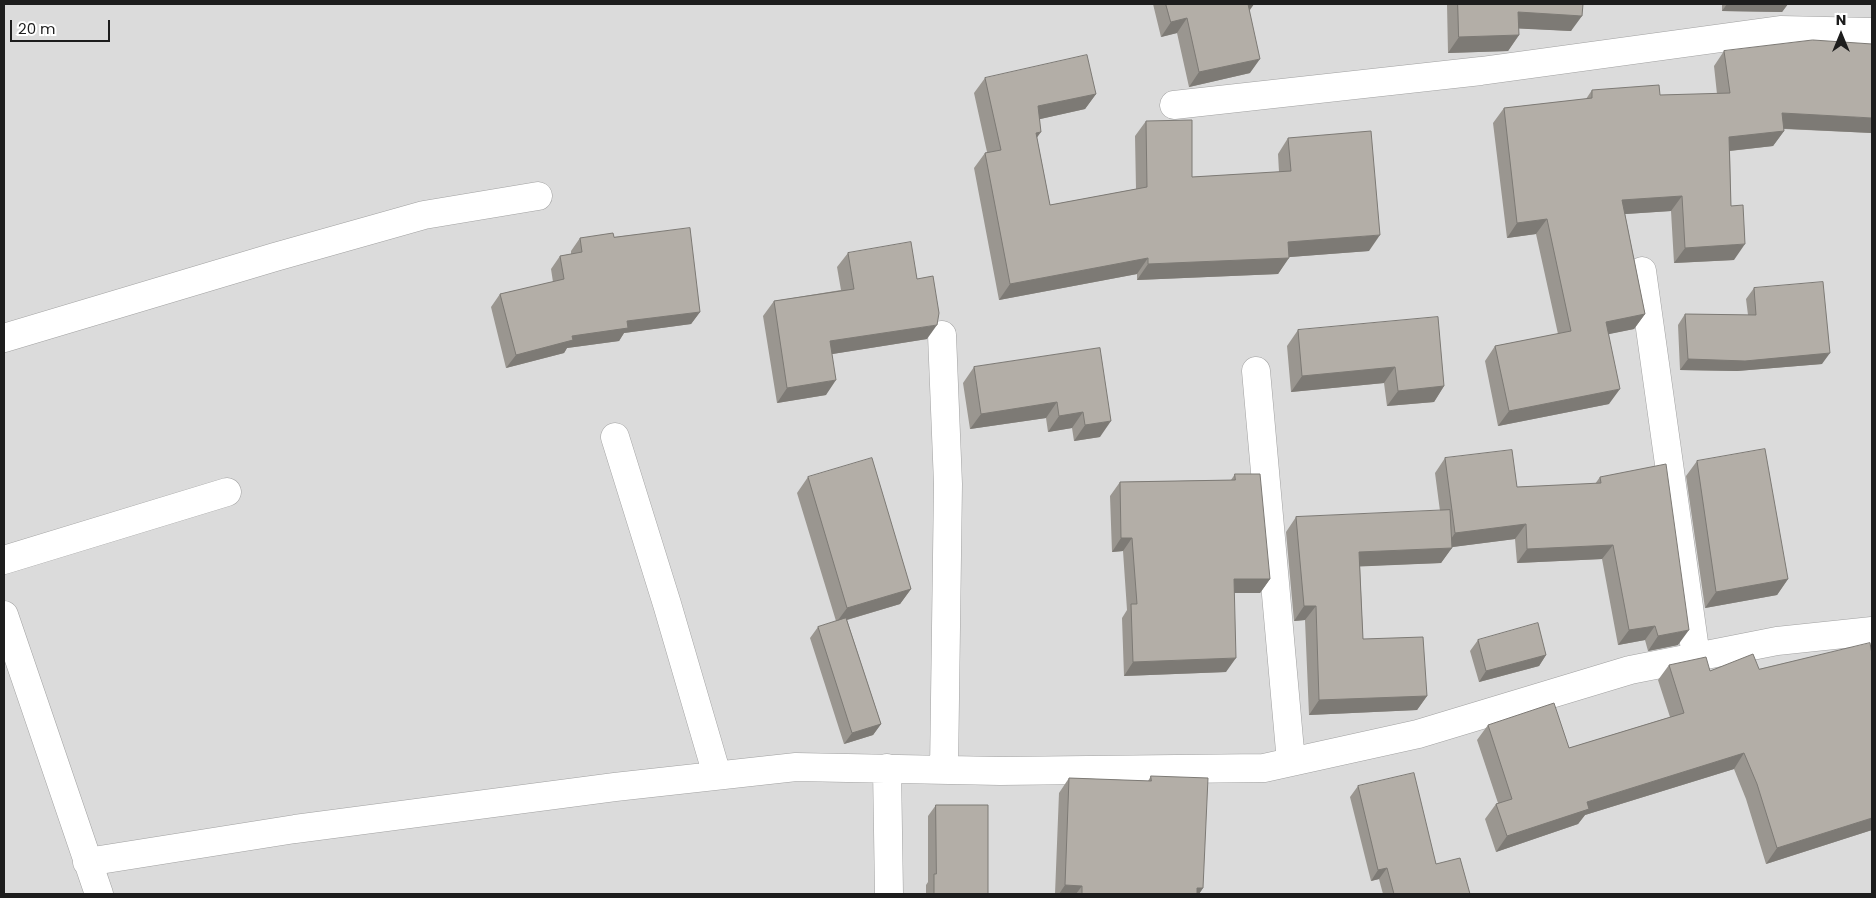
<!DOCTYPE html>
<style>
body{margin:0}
#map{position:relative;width:1876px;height:898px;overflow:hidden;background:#eeece4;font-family:Poppins,sans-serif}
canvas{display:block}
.frame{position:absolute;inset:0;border:5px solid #1d1d1d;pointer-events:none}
.north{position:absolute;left:1816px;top:10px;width:50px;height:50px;-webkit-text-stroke:4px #fff;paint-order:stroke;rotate:0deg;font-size:14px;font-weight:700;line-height:20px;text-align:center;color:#1d1d1d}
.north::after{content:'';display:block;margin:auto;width:18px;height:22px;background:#1d1d1d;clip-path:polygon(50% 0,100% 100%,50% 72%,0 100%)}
.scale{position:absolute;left:10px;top:20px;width:100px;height:22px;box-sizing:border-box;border:2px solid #1d1d1d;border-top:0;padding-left:6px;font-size:15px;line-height:18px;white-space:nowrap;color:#1d1d1d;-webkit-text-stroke:4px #fff;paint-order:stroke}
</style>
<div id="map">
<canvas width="1876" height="898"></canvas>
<div class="frame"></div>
<div class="north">N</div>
<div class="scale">20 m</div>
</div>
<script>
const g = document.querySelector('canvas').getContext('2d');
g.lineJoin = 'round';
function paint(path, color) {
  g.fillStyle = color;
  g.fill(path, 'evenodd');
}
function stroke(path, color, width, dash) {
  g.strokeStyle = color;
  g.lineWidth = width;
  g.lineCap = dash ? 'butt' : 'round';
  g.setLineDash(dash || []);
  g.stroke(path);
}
const residential = new Path2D(`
 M 4,4 L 1872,4 L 1872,894 L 4,894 Z`);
const minor = new Path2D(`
 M 1174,105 L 1481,71 L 1780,30 L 1872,32
 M 1642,271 L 1696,657
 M 942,335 L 948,484 L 944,770
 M 4,338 L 275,257 L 424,215 L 538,196
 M 1256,371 L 1291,762
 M 615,437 L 667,604 L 717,775
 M 4,560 L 227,492
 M 4,615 L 99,894
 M 887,768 L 889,894
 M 87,862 L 295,829 L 615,787 L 796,767 L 1000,771 L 1264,768 L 1418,734 L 1630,670 L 1777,641 L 1872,631`);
const wall = new Path2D(`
 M 1153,4 L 1254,4 L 1250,10 L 1250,73 L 1189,87 L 1177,33 L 1161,37 Z
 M 1447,4 L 1583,4 L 1571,31 L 1518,28 L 1519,35 L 1508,51 L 1448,53 Z
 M 1722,4 L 1788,4 L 1782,12 L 1722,11 Z
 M 1724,51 L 1872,133 L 1784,129 L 1784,131 L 1773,146 L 1730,151 L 1731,206 L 1734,260 L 1674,263 L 1671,211 L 1625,214 L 1645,314 L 1634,329 L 1608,334 L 1609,404 L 1498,426 L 1485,361 L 1495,346 L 1558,334 L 1536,234 L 1507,238 L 1493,123 L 1504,108 L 1586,99 L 1592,90 L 1660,95 L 1717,94 L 1714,66 Z
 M 985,78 L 1096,94 L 1085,109 L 1040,119 L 1037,138 L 1050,205 L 1136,189 L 1135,136 L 1146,121 L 1192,177 L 1279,172 L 1278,154 L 1288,138 L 1369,251 L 1289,257 L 1278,274 L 1137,280 L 1137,274 L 999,300 L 974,168 L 985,153 L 987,152 L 974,93 Z
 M 614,237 L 700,312 L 691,324 L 624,333 L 619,341 L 567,348 L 564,353 L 506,368 L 491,307 L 500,294 L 553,282 L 551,269 L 560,256 L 571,254 L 571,251 L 580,238 Z
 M 848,253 L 927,339 L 832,354 L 826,395 L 777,403 L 763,316 L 774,301 L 841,290 L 837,267 Z
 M 1754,288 L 1822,364 L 1737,371 L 1680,370 L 1678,325 L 1685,314 L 1748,315 L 1746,299 Z
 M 1298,330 L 1444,386 L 1434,402 L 1387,406 L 1384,383 L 1291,392 L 1287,346 Z
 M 1100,348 L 1100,437 L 1074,441 L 1072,428 L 1048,432 L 1046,418 L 970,429 L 963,383 L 974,367 Z
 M 1445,458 L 1517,487 L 1595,484 L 1600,477 L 1678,645 L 1648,651 L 1645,640 L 1618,645 L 1602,559 L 1517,563 L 1515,539 L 1452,547 L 1441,563 L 1360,566 L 1363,639 L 1427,696 L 1417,710 L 1309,715 L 1305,620 L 1294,621 L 1286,532 L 1296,517 L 1440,511 L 1435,473 Z
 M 1697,461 L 1788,579 L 1777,595 L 1705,608 L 1686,476 Z
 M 1235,474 L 1270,579 L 1260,593 L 1234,593 L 1226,672 L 1124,676 L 1122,618 L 1127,610 L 1123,551 L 1112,552 L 1110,496 L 1120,482 L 1231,480 Z
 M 808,477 L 911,589 L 900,604 L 847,620 L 881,724 L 873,735 L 844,744 L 810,638 L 818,627 L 836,621 L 797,493 Z
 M 1478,640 L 1546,655 L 1539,666 L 1479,682 L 1470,651 Z
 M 1669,665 L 1710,671 L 1759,669 L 1872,830 L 1766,864 L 1746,799 L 1734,769 L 1585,815 L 1578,824 L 1496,852 L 1485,819 L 1496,804 L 1498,803 L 1477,740 L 1488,725 L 1569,748 L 1670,717 L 1658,680 Z
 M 1151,776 L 1203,888 L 1199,894 L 1055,894 L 1059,793 L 1069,778 L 1148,781 Z
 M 1358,786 L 1436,864 L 1470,894 L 1383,894 L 1379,879 L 1371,881 L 1350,797 Z
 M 936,805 L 988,894 L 926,894 L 926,885 L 928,882 L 928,816 Z`);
const shadedWall = new Path2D(`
 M 1248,4 L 1254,4 L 1245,16 Z
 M 1727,4 L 1788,4 L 1782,12 L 1722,11 Z
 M 1518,12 L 1582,16 L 1571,31 L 1507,28 Z
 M 1187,18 L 1177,33 L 1161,37 L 1171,22 Z
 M 1519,35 L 1508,51 L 1448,53 L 1459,37 Z
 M 1260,59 L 1250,73 L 1189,87 L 1199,72 Z
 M 1096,94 L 1085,109 L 1027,122 L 1038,106 Z
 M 1782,113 L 1872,118 L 1872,133 L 1771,128 Z
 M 1784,131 L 1773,146 L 1719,152 L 1729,137 Z
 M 1041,132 L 1030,147 L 1036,133 Z
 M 1682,196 L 1671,211 L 1611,215 L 1622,200 Z
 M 1547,219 L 1536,234 L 1507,238 L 1517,223 Z
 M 1380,235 L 1369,251 L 1277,258 L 1288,242 Z
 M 1745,244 L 1734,260 L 1674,263 L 1685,248 Z
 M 1148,258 L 1137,274 L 999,300 L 1010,284 Z
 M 1289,258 L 1278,274 L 1137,280 L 1148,264 Z
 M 700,312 L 691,324 L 624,333 L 619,341 L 567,348 L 564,353 L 506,368 L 516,355 L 572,336 L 627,321 Z
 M 1645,314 L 1634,329 L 1595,337 L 1606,322 Z
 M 937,325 L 927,339 L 820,356 L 830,341 Z
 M 1830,353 L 1822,364 L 1737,371 L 1680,370 L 1688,359 Z
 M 1395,367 L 1384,383 L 1291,392 L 1302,376 Z
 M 836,380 L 826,395 L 777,403 L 787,388 Z
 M 1444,386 L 1434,402 L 1387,406 L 1398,391 Z
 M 1620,389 L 1609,404 L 1498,426 L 1509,411 Z
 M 1057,402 L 1046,418 L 970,429 L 981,414 Z
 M 1083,412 L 1072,428 L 1048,432 L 1059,416 Z
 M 1111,421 L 1100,437 L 1074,441 L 1085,425 Z
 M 1526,524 L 1515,539 L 1445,548 L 1455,533 Z
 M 1121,538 L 1132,538 L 1123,551 L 1112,552 Z
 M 1613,545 L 1602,559 L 1517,563 L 1527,549 Z
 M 1452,548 L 1441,563 L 1348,567 L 1359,552 Z
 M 1234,579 L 1270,579 L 1260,593 L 1224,593 Z
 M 1788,579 L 1777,595 L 1705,608 L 1716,592 Z
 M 911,589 L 900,604 L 836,623 L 847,608 Z
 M 1304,606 L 1316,606 L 1305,620 L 1294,621 Z
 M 1655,626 L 1645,640 L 1618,645 L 1629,630 Z
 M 1689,630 L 1678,645 L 1648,651 L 1658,636 Z
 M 1546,655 L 1539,666 L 1479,682 L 1486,671 Z
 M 1236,658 L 1226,672 L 1124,676 L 1133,662 Z
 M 1427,696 L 1417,710 L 1309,715 L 1319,700 Z
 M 881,724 L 873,735 L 844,744 L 852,733 Z
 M 1744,753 L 1734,769 L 1585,815 L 1578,824 L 1496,852 L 1507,836 L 1587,802 Z
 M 1872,818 L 1872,830 L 1766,864 L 1777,848 Z
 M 1387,868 L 1379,879 L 1371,881 L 1378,870 Z
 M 1065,885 L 1082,886 L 1076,894 L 1059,894 Z
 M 1197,888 L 1203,888 L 1199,894 L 1192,894 Z`);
const building = new Path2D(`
 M 1166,4 L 1248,4 L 1260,59 L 1199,72 L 1187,18 L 1171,22 Z
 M 1458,4 L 1583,4 L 1582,16 L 1518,12 L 1519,35 L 1459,37 Z
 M 1813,40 L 1872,44 L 1872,118 L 1782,113 L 1784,131 L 1729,137 L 1731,206 L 1743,205 L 1745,244 L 1685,248 L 1682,196 L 1622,200 L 1645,314 L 1606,322 L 1620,389 L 1509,411 L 1495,346 L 1571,331 L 1547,219 L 1517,223 L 1504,108 L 1592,98 L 1592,90 L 1659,85 L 1660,95 L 1730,93 L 1724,51 Z
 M 1087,55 L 1096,94 L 1038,106 L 1041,132 L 1036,133 L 1050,205 L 1147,187 L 1146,121 L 1192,120 L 1192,177 L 1291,171 L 1288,138 L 1371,131 L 1380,235 L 1288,242 L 1289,258 L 1148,264 L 1148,258 L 1010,284 L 985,153 L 1001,150 L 985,78 Z
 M 690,228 L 700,312 L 627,321 L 628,328 L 572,336 L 573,340 L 516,355 L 500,294 L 564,279 L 560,256 L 582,252 L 580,238 L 613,233 L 614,237 Z
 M 911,242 L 917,279 L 933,276 L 939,313 L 937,325 L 830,341 L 836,380 L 787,388 L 774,301 L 854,289 L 848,253 Z
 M 1823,282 L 1830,353 L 1745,361 L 1688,359 L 1685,314 L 1756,315 L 1754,288 Z
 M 1438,317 L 1444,386 L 1398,391 L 1395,367 L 1302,376 L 1298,330 Z
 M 1100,348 L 1111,421 L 1085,425 L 1083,412 L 1059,416 L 1057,402 L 981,414 L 974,367 Z
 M 1765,449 L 1788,579 L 1716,592 L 1697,461 Z
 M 1512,450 L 1517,487 L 1601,483 L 1600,477 L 1666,464 L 1689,630 L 1658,636 L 1655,626 L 1629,630 L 1613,545 L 1527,549 L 1526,524 L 1455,533 L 1445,458 Z
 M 872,458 L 911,589 L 847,608 L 808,477 Z
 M 1235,474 L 1260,474 L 1270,579 L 1234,579 L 1236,658 L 1133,662 L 1131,604 L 1137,604 L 1132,538 L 1121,538 L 1120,482 L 1235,480 Z
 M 1450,510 L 1452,548 L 1359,552 L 1363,639 L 1423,637 L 1427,696 L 1319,700 L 1316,606 L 1304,606 L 1296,517 Z
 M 846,618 L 881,724 L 852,733 L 818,627 Z
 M 1538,623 L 1546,655 L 1486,671 L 1478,640 Z
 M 1870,643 L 1872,654 L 1872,818 L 1777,848 L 1757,784 L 1744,753 L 1587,802 L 1589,809 L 1507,836 L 1496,804 L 1512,799 L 1488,725 L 1554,703 L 1569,748 L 1684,713 L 1669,665 L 1706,657 L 1710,671 L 1753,654 L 1759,669 Z
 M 1414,773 L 1436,864 L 1460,858 L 1470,894 L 1394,894 L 1387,868 L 1378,870 L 1358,786 Z
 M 1151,776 L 1208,778 L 1203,888 L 1197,888 L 1197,894 L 1082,894 L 1082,886 L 1065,885 L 1069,778 L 1151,781 Z
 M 936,805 L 988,805 L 988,894 L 934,894 L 934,874 L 936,874 Z`);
paint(residential, '#dbdbdb');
stroke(minor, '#a1a1a1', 29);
stroke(minor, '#fff', 28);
paint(wall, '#9a9690');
paint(shadedWall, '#7d7a75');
paint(building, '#b3aea7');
stroke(building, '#7d7a75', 1);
</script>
